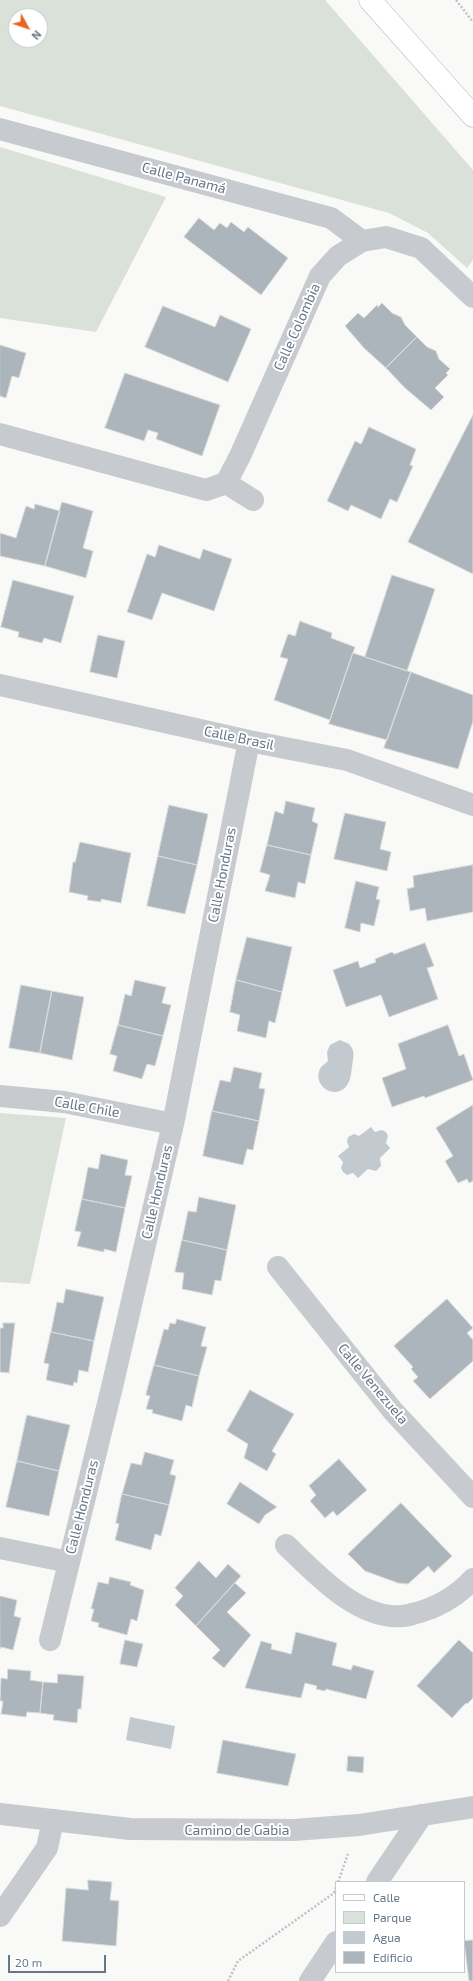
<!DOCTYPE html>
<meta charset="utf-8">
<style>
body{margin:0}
#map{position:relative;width:473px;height:1981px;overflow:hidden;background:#f9f9f7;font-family:"Exo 2",sans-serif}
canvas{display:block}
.legend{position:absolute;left:335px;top:1881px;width:130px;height:92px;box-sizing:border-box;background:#fff;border:1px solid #c2c9d0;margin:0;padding:5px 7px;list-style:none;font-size:12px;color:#677789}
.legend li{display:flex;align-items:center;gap:8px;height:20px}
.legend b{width:20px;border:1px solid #c2c9d0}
.north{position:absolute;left:8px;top:8px;width:40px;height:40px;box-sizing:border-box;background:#fff;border:1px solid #c2c9d0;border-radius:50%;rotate:130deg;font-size:11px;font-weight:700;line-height:16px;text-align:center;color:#677789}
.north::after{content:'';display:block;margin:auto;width:14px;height:18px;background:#e96427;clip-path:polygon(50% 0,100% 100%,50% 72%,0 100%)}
.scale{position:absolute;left:8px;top:1955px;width:98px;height:18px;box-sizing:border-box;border:2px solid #677789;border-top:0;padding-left:5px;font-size:12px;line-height:14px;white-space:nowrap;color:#677789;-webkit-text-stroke:3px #fff;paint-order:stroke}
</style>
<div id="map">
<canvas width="473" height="1981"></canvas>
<ul class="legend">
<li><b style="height:5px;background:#fff"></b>Calle</li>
<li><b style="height:11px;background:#dae1d8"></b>Parque</li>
<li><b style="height:11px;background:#c2cad0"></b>Agua</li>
<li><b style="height:11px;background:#adb5bc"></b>Edificio</li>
</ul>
<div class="north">N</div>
<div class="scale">20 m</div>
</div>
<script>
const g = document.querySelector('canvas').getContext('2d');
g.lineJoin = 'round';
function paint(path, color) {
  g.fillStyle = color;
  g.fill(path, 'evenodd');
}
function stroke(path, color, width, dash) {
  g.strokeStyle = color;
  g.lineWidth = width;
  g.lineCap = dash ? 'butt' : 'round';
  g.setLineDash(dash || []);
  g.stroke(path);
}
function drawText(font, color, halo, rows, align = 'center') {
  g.font = font + ' "Exo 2",sans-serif';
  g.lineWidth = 4;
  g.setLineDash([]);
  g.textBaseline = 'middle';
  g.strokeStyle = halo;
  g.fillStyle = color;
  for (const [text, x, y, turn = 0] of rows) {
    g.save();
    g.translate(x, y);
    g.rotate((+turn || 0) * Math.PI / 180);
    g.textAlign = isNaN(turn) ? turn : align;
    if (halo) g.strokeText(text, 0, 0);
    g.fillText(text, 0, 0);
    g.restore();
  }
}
const green = new Path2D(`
 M 0,0 L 325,0 L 473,170 L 473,260 L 467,268 L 428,233 L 389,213 L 0,106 ZM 16,16 L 40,16 L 40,40 L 16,40 Z
 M 0,147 L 166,197 L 96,332 L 0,318 Z
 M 0,1113 L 66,1118 L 30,1284 L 0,1282 Z`);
const water = new Path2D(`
 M 340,1040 L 349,1044 C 356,1051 353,1058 352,1067 C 351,1073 351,1080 347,1085 C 336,1102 310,1085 321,1067 C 323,1065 326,1063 328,1061 L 327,1052 L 330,1045 Z
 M 371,1127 L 375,1132 L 382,1130 L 386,1132 L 388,1136 L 386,1143 L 390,1148 L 380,1158 L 381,1166 L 376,1171 L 368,1169 L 358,1178 L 353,1173 L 347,1175 L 343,1172 L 341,1168 L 343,1162 L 338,1156 L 349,1147 L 347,1142 L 348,1137 L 354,1134 L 359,1136 Z
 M 130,1717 L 175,1726 L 171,1749 L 126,1740 Z`);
const building = new Path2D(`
 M 199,218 L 214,230 L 220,223 L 227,228 L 231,222 L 244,232 L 248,227 L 288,258 L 261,295 L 184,237 Z
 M 382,303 L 392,313 L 401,317 L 405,325 L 417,337 L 386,368 L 364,348 L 345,326 L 358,313 L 364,318 L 377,305 L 378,307 Z
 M 163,306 L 215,327 L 220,315 L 251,329 L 228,382 L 145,347 Z
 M 417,337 L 427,347 L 436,351 L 439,359 L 450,369 L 446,373 L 448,375 L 435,388 L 444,397 L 431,410 L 405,388 L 386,368 Z
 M 0,345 L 26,353 L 19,378 L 12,376 L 6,398 L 0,396 Z
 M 125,373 L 220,405 L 202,456 L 156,439 L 158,433 L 148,430 L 144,441 L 105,428 Z
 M 473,415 L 473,574 L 408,542 Z
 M 369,427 L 416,449 L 410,465 L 413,466 L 397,502 L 390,499 L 381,519 L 351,505 L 348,511 L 327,501 L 355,441 L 361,444 Z
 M 62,502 L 93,511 L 83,548 L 93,551 L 86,578 L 45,566 Z
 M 35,504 L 60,511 L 45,566 L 0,556 L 0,533 L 16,538 L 26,506 L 34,509 Z
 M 159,545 L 200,559 L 203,549 L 232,559 L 214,611 L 162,593 L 152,620 L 127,612 L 147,554 L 155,557 Z
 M 392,575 L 435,589 L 407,671 L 365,657 Z
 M 13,580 L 74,596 L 61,643 L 44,638 L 42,643 L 18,637 L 19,632 L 1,627 Z
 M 300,621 L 332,633 L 331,638 L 355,647 L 330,720 L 274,700 L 288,659 L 280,657 L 288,634 L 295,636 Z
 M 98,635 L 125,641 L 117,678 L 90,672 Z
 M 353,653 L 411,672 L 387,740 L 329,724 Z
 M 411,672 L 473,695 L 473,721 L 458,769 L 384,748 Z
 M 286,801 L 315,808 L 312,821 L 318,824 L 311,855 L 267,845 L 275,811 L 283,814 Z
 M 169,805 L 208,814 L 197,865 L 158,856 Z
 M 345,813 L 386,822 L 380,849 L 391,852 L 387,871 L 334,859 Z
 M 80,842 L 131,853 L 121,903 L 101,899 L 101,902 L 87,900 L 88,896 L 69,892 L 73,862 L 75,862 Z
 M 267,845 L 311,855 L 305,884 L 298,882 L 295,898 L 265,891 L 270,875 L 260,872 Z
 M 158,856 L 197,865 L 185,914 L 147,906 Z
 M 473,865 L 473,912 L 427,921 L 425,908 L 410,911 L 407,889 L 414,887 L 413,876 Z
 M 356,881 L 379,887 L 376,899 L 380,900 L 374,926 L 361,923 L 360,932 L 345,928 Z
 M 247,937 L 292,947 L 282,992 L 236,980 Z
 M 425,943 L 434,966 L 427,968 L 438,999 L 389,1017 L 381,995 L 346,1007 L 333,970 L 358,961 L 360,968 L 376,962 L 375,959 L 392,952 L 394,954 Z
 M 135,980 L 166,987 L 162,1003 L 171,1005 L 163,1036 L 118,1025 L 125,994 L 131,996 Z
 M 236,980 L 282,992 L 275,1023 L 269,1021 L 266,1038 L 237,1031 L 240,1015 L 230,1012 Z
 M 21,985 L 52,991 L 40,1053 L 9,1048 Z
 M 52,991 L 84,997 L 72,1060 L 40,1053 Z
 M 118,1025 L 163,1036 L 155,1066 L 147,1064 L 142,1079 L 113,1071 L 117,1056 L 110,1054 Z
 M 448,1025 L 459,1056 L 464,1054 L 473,1080 L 425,1098 L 424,1096 L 392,1107 L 382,1078 L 406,1069 L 398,1044 Z
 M 234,1067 L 262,1073 L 259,1088 L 265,1089 L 259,1121 L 212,1111 L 220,1080 L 230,1082 Z
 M 473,1105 L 473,1181 L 469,1183 L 467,1179 L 458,1183 L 445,1161 L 453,1156 L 436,1128 Z
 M 212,1111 L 259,1121 L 253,1150 L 247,1149 L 243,1165 L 203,1156 Z
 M 101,1154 L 128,1160 L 125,1175 L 132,1176 L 125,1208 L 82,1199 L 88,1167 L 98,1169 Z
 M 199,1197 L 236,1205 L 227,1250 L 182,1240 L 188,1211 L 196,1212 Z
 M 82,1199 L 125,1208 L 116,1252 L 104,1249 L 104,1252 L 77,1246 L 81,1232 L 75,1231 Z
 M 182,1240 L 227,1250 L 221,1281 L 215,1280 L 212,1295 L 182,1289 L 184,1273 L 175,1272 Z
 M 66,1289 L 104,1297 L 94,1341 L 51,1332 L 57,1302 L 63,1303 Z
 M 447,1299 L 473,1328 L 467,1333 L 473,1340 L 473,1361 L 430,1399 L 413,1381 L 418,1377 L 411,1369 L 413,1367 L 394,1346 Z
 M 177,1319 L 206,1327 L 201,1346 L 207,1347 L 199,1376 L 154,1365 L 164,1329 L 168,1330 L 170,1323 L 175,1324 Z
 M 3,1323 L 15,1323 L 9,1373 L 0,1372 L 0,1328 L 3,1328 Z
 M 51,1332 L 94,1341 L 88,1372 L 79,1370 L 77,1383 L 74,1382 L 73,1386 L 46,1380 L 49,1364 L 44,1363 Z
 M 154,1365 L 199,1376 L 192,1407 L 186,1405 L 182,1421 L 152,1413 L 153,1410 L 146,1409 L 150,1396 L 146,1395 Z
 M 250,1390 L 294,1414 L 272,1451 L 276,1454 L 267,1471 L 244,1458 L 248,1444 L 227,1431 Z
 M 27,1415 L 70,1425 L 59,1471 L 17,1461 Z
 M 145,1452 L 174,1460 L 170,1474 L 176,1476 L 169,1505 L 122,1494 L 131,1463 L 141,1465 Z
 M 339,1459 L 367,1490 L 337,1516 L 333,1511 L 325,1518 L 310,1501 L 316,1495 L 309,1486 Z
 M 17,1461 L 59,1471 L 49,1516 L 6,1507 Z
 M 240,1482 L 277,1507 L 265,1515 L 259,1524 L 227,1504 Z
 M 122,1494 L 169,1505 L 161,1536 L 155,1534 L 151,1550 L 115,1540 L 119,1524 L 116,1523 Z
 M 401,1503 L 452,1556 L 434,1573 L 428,1566 L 408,1584 L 398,1583 L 365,1571 L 348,1554 Z
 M 199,1561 L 216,1578 L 228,1564 L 241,1576 L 196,1626 L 175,1605 L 183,1596 L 175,1588 Z
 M 110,1577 L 131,1582 L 130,1585 L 144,1590 L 137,1621 L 131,1619 L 127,1635 L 98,1627 L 99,1623 L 91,1621 L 94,1609 L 91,1609 L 98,1582 L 108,1584 Z
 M 235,1583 L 246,1593 L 227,1612 L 251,1635 L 224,1668 L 212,1658 L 220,1650 L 196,1626 Z
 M 0,1596 L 17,1600 L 14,1616 L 21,1618 L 13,1650 L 1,1647 L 0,1649 Z
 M 296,1632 L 337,1643 L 332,1665 L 351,1670 L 353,1665 L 374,1671 L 366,1699 L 326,1689 L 325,1691 L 316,1689 L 317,1686 L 305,1683 L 301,1698 L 245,1688 L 261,1641 L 272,1644 L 271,1649 L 291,1654 Z
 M 125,1640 L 143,1644 L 137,1667 L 120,1664 Z
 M 459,1640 L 473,1653 L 473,1698 L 467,1704 L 466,1703 L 452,1718 L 417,1686 Z
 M 8,1669 L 31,1671 L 30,1680 L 43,1682 L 40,1713 L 27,1712 L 26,1717 L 1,1714 L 3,1701 L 0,1701 L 1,1678 L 7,1679 Z
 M 58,1674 L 84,1676 L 81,1709 L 78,1709 L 77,1723 L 53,1720 L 54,1715 L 40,1713 L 43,1682 L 57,1683 Z
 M 223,1740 L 296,1754 L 288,1786 L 217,1773 Z
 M 348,1756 L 364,1757 L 363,1773 L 347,1771 Z
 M 88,1880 L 112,1882 L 110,1900 L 119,1901 L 116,1946 L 62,1941 L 66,1888 L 88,1890 Z
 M 473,1940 L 473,1981 L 469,1981 L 464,1941 Z`);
const path = new Path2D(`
 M 456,0 L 473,22
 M 338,1882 L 348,1854
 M 228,1981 L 238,1961 L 334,1893 L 336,1887`);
const minor = new Path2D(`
 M 0,129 L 331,218 L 362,241
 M 0,434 L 206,490 L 226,483 L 240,456 L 320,276 L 338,256 L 362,241 L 386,237 L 421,248 L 473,297
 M 226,483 L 253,500
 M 0,685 L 249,741 L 347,760 L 473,805
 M 0,1096 L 64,1102 L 173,1124
 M 278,1267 L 393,1411 L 473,1497
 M 286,1545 C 315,1573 358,1620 402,1616 C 408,1616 414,1613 420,1612 C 440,1606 458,1595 473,1579
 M 0,1548 L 69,1562
 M 50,1640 L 112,1387 L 173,1124 L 249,741
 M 377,1882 L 422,1815
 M 0,1916 L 47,1848 L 53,1820
 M 310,1981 L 336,1942`);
const tertiary = new Path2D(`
 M 0,1814 L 130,1829 L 294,1830 L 359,1825 L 473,1807`);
const primary = new Path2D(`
 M 370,0 L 473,116`);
const streetNames = [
 ["Calle Panamá",184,178,15],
 ["Calle Colombia",297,327,-66],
 ["Calle Brasil",239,738,12],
 ["Calle Honduras",222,875,-79],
 ["Calle Chile",87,1107,10],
 ["Calle Honduras",157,1192,-77],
 ["Calle Venezuela",373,1384,50],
 ["Calle Honduras",82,1507,-76],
 ["Camino de Gabia",237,1830]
];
paint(green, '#dae1d8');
paint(water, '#c2cad0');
paint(building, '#adb5bc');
stroke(building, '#dbdbd9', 1);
stroke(primary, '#b8bcc0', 23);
stroke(path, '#bec1c4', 2.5, [2, 2]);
stroke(minor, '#c7cace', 22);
stroke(tertiary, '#c7cace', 22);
stroke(primary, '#fff', 22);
drawText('14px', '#677789', '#fff', streetNames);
</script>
